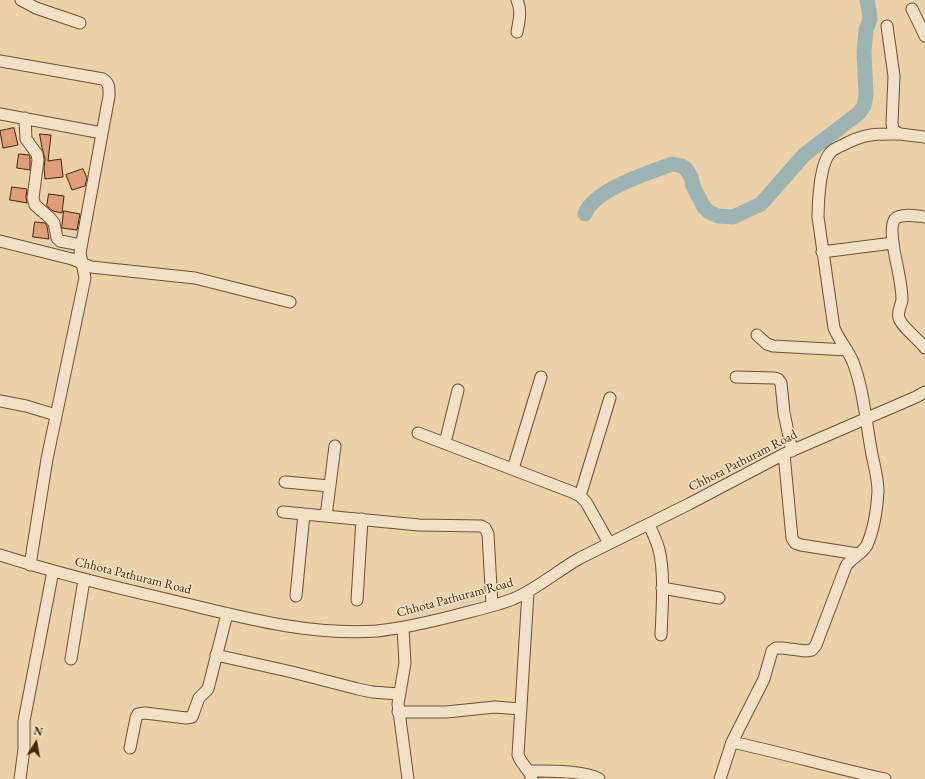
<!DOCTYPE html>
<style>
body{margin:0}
#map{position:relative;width:925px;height:779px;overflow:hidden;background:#ebd0a8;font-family:"EB Garamond",serif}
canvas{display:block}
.north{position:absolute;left:16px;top:723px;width:40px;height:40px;-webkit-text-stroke:3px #f2e0c6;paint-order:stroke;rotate:11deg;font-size:11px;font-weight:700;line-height:16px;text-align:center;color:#43250c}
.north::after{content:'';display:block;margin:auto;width:14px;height:18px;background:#43250c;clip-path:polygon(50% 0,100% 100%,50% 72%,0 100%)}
</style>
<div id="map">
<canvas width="925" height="779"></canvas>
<div class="north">N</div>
</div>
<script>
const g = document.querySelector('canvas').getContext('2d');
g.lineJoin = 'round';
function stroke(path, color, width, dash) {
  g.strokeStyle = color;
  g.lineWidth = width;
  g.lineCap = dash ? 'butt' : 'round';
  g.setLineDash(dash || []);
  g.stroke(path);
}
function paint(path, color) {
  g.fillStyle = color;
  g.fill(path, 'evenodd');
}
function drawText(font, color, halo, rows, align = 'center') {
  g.font = font + ' "EB Garamond",serif';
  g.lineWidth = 3;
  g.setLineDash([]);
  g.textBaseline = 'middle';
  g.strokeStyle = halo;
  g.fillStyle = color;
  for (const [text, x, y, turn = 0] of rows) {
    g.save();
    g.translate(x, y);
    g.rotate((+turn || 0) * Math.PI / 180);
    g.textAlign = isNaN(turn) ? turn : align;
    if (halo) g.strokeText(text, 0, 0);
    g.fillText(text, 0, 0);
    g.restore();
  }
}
const river = new Path2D(`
 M 585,214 C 593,190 648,173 672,164 L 682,166 L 686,169 L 691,177 L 693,186 L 698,196 L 704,207 L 709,212 L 718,216 L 733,217 L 761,204 L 804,155 L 859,113 L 864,106 L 866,95 L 864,52 L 866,30 L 870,19 L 869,10 L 867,0`);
const building = new Path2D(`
 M 14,128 L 18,145 L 3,148 L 0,131 Z
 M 40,134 L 51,135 L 48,161 L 61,159 L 63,177 L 45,179 L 44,168 L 45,159 L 42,148 Z
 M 19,154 L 29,155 L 30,157 L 30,170 L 17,168 Z
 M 83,169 L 87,178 L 85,186 L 72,190 L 66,175 Z
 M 12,187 L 27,189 L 26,197 L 27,203 L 10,200 Z
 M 49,194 L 64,196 L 62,213 L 53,211 L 47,206 Z
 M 64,211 L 80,214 L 77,230 L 62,228 Z
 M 35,222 L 45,223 L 47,226 L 49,239 L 33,237 Z`);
const minor = new Path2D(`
 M 21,0 L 36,8 L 80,23
 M 912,9 L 925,36
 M 887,26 L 894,76 L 892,123 L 893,130 L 900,134 L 925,137
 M 517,32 C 519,21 522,11 517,0
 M 0,61 L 103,79 C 110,84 109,88 109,96 L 80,253 L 85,278 L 47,459 L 30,565
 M 0,114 L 102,133
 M 25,118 L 26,139 L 37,154 L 38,160 L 33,198 L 35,205 L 50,218 L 54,223 L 57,238 L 60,241 L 81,245
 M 925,217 C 917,216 901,213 895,219 C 888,227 896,260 898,270 C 900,280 902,290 902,300 C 901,306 897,312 899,318 C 901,326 919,340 925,348
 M 0,241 L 72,259 L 91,267 L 195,278 L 290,302
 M 822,252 L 893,243
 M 757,335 L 767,344 L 773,346 L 847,350
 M 736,377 L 774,378 L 778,379 L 781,383 L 784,413 L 792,451
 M 0,401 L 26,406 L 56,415
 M 418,433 L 572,492 L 580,496 L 586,502 L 609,543
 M 445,443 L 458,390
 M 784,454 L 792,538 L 795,543 L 801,545 L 858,554
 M 513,469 L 541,377
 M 285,482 L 330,486
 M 580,496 L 610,398
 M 283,512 L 419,525 L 481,526 L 485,528 L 488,534 L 492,605
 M 326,516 L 335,446
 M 649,524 C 652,532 657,541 659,550 C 665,573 662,611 661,635
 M 0,555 C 56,573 113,587 170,600 C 238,616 307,636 377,631 C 404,628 430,622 457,615 C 476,610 495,606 513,599 C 537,589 557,571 580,558 L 689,504 L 784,454 L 916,397 L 925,392
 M 662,588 L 719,598
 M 528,592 L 518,755 C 522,766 529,768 532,779
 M 296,596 L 304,514
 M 357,600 L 362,519
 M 403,628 L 405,663 L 398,704 L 408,779
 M 216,655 L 292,672 L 358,689 L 372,692 L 399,694
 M 71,659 L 84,580
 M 398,712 L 446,712 L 495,707 L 520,709
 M 732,742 C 783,753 834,768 885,779
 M 130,748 L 136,718 L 138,714 L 145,713 L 186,718 L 192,717 L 199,698 L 208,689 L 227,614
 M 530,771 C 547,771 585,770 599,779
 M 20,779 L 24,749 L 24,721 L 53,571
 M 720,779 L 732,742 L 764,679 L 772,651 L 776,648 L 782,648 L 806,651 L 812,650 L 816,645 L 846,566 C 851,558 862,554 867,545 C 874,529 877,508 878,491 C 878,477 873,462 871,449 C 866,421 863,388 853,362 C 848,350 839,340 834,328 L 818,217 C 818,202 820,164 830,153 C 833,149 838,147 843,145 C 865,133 875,134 900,134`);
const streetNames = [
 ["Chhota Pathuram Road",743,461,-27],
 ["Chhota Pathuram Road",133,576,14],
 ["Chhota Pathuram Road",455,598,-15]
];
stroke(river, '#9bb4b2', 15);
paint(building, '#df9e79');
stroke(building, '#43250c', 1);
stroke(minor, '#6d5033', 13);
stroke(minor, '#f2e0c6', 11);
drawText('13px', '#43250c', '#f2e0c6', streetNames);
</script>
